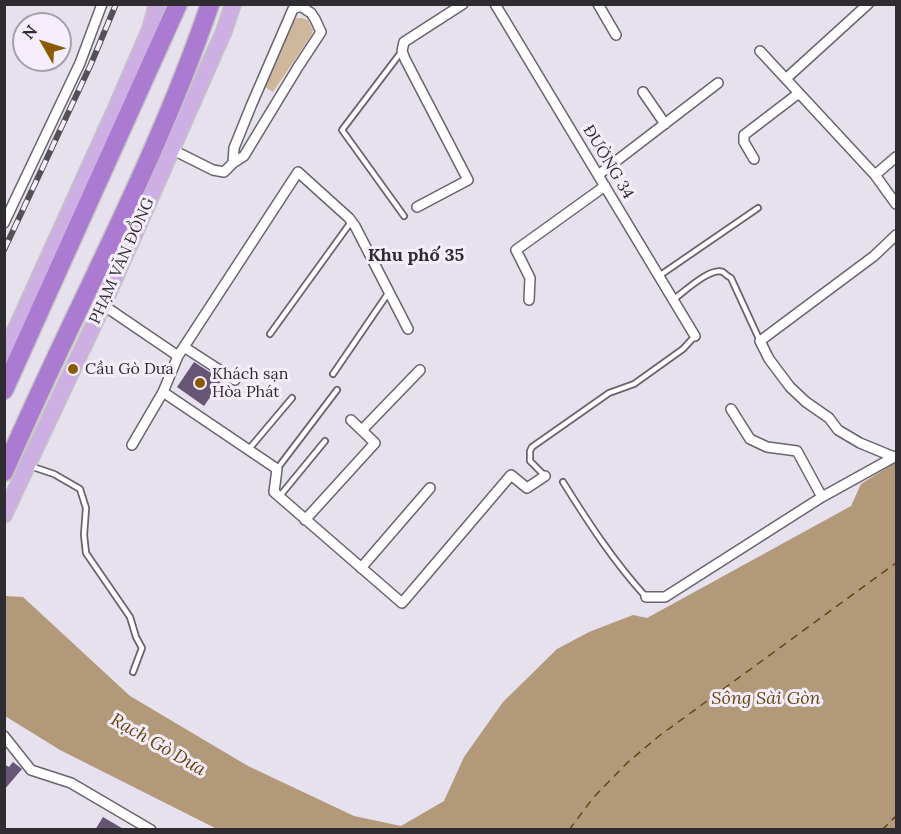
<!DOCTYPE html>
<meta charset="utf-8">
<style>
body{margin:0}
#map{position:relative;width:901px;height:834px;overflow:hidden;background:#e7e1ed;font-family:Lora,serif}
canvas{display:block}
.frame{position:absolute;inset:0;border:6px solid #2e2c30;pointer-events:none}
.north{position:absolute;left:12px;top:12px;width:60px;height:60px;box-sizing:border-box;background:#f5eefa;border:2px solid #a5a0a9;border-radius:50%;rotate:309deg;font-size:16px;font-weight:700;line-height:24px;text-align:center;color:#2e2c30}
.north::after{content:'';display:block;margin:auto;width:21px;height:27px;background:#8b5b02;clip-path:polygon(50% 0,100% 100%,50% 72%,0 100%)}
</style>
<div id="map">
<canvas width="901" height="834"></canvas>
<div class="frame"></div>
<div class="north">N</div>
</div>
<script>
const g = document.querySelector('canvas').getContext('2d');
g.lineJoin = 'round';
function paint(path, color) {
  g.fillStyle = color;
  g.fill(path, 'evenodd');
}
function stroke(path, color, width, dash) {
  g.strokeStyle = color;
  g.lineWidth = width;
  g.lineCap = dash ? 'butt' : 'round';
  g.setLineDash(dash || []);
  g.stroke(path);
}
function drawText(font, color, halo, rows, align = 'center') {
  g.font = font + ' Lora,serif';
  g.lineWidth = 6;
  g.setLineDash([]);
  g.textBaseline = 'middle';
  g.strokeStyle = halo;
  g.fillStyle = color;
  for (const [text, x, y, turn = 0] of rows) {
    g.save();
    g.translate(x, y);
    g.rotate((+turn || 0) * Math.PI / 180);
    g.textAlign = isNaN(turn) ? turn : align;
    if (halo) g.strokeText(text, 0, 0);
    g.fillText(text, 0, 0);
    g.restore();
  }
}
const green = new Path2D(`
 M 296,18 L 302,18 L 308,20 L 313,30 L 312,34 L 273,92 L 265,87 L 289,30 Z`);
const water = new Path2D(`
 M 896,462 L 896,829 L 217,829 L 60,750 L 5,716 L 5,596 L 23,597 L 130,696 L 248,766 L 354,816 L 401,826 L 444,801 L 464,757 L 503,702 L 557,649 L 589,632 L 633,615 L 647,618 L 851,506 L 861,484 Z`);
const ferry = new Path2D(`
 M 569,830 L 593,798 L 627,763 L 659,736 L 896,563
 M 882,830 L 896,816`);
const building = new Path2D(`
 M 194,362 L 222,380 L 204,406 L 177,387 Z
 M 13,762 L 22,769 L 4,790 L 4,764 L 9,767 Z
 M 103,817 L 125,830 L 95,830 Z`);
const lane = new Path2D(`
 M 402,51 L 342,130 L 404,216
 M 659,276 L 758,208
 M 673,300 C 684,292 710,267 723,272 C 724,273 729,277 731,278 L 760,341
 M 270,334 L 351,222
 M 333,374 L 389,292
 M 249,449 L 292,398
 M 30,466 L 54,474 L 80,489 L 86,508 L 84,535 L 86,553 L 130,617 L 136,637 L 142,648 L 133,672
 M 277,469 L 337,390
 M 544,475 L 530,461 L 530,451 L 532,447 L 609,393 L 634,384 L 683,349 L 695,336
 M 563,482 C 588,522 614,562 646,597
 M 279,497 L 325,441`);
const street = new Path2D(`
 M 495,4 L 695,336
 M 598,4 L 616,35
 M 760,51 L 875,175 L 896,204
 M 790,75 L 868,4
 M 643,92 L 665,124
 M 171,149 L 213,170 L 224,172 L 233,163 L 244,156 L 298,67 L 321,32 L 315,19 L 311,13 L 302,7 L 298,7 L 293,9 L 251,106 L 234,148 L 233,163
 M 754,159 L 744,142 L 744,135 L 799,93
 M 598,175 L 718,83
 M 875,175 L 896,157
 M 417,207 L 468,180 L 405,59 L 402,51 L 404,42 L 463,4
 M 4,223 L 80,63 L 102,4
 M 529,300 L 530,278 L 516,250 L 605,186
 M 103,305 L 178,356 L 163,392 L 277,469 L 274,492 L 402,603 L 511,475 L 527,488 L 545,476
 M 184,347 L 235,380
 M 178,356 L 298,172 L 349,218 L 355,226 L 408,329
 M 731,409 L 750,439 L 767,447 L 797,451 L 822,497
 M 362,430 L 420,370
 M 132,445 L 163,392
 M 894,457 L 860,443 L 838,430 L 829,418 L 806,402 L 790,387 L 769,359 L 760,341 L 874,256 L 896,235
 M 305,520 L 375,443 L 351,420
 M 361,568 L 430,488
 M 646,597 L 665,597 L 822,497 L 896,456
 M 4,736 L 31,770 L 71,783 L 151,830`);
const primary = new Path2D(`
 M 4,355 L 116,108 L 150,29 L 157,4
 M 4,515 L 103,305 L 224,31 L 233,4`);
const highway = new Path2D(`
 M 4,390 L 178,4
 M 4,472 C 71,316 155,166 210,4`);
const rail = new Path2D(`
 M 4,250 L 91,64 L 116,4`);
const markers = [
 [73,369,6,"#8b5b02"],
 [200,383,6,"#8b5b02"]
];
const streetNames = [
 ["ĐƯỜNG 34",608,162,59],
 ["PHẠM VĂN ĐỒNG",122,261,-66]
];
const poiNames = [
 ["Cầu Gò Dưa",85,369],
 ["Khách sạn",212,374],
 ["Hòa Phát",212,392]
];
const neighbourhoodNames = [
 ["Khu phố 35",416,256]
];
const waterNames = [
 ["Sông Sài Gòn",766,699],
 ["Rạch Gò Dưa",158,745,30]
];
paint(green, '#ceb79a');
paint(water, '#b1997a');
stroke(ferry, '#67440d', 1.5, [8, 6]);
paint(building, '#665574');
stroke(lane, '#69636e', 8);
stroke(street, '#69636e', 12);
stroke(primary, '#c4c4c5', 18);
stroke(highway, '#c4c4c5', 21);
stroke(lane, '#fff', 4.5);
stroke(street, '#fff', 9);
stroke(primary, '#cdafe3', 15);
stroke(highway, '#ab7ad1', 18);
stroke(rail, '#545156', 6);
stroke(rail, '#f5eefa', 4, [11]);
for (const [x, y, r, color] of markers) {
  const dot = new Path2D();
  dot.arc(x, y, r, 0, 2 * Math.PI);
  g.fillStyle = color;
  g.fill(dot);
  stroke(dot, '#f5eefa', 2);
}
drawText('16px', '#2e2c30', '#f5eefa', streetNames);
drawText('16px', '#2e2c30', '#f5eefa', poiNames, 'left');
drawText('bold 18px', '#2e2c30', '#f5eefa', neighbourhoodNames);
drawText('italic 18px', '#67440d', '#f5eefa', waterNames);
</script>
